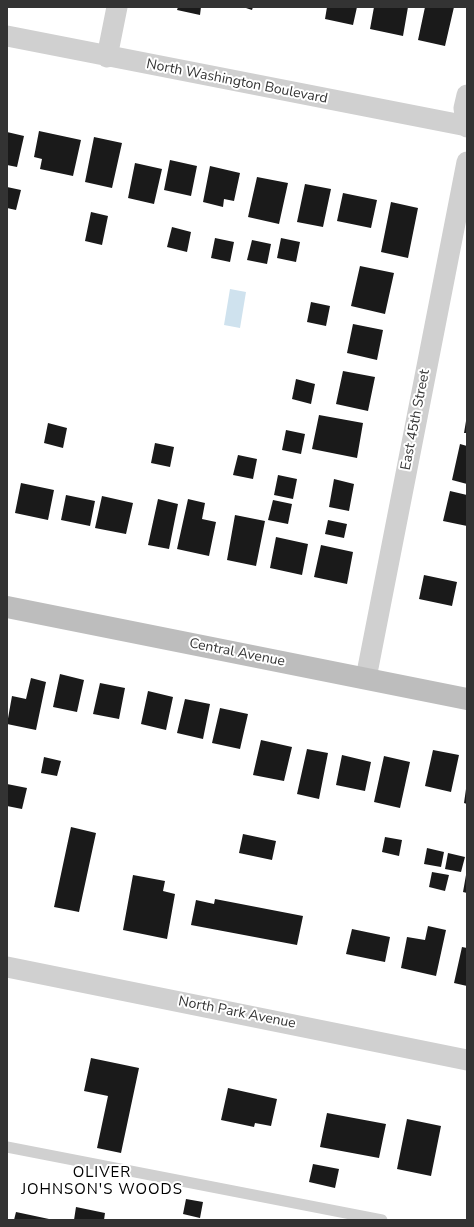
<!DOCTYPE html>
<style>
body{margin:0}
#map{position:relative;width:474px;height:1227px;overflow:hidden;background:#fff;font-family:"Nunito Sans",sans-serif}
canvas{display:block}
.frame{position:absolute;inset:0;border:8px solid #333;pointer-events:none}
</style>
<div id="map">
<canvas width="474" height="1227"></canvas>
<div class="frame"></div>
</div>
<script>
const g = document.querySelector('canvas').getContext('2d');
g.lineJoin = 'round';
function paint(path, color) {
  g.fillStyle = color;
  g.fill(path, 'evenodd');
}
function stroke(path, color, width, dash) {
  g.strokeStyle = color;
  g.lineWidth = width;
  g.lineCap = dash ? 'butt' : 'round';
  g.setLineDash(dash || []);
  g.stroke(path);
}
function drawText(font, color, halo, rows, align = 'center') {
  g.font = font + ' "Nunito Sans",sans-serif';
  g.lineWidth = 4;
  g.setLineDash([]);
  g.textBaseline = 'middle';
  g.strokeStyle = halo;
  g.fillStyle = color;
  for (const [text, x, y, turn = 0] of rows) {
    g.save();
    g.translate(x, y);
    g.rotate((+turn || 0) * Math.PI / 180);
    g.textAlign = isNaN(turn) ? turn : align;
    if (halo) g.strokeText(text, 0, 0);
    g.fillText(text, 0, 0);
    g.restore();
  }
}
const water = new Path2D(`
 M 230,289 L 246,292 L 240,328 L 224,325 Z`);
const building = new Path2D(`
 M 178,7 L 201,7 L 200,15 L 177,10 Z
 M 243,7 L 253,7 L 252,10 Z
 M 327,7 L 357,7 L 353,25 L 325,19 Z
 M 374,7 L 408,7 L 403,36 L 370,29 Z
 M 425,7 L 454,7 L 445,46 L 418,40 Z
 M 39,131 L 81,140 L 73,176 L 40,169 L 42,159 L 34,157 Z
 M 7,132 L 24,136 L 17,167 L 7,165 Z
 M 94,137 L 122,143 L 112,188 L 85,182 Z
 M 170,160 L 197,166 L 191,196 L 164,190 Z
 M 135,163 L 162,169 L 154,204 L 128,198 Z
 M 210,166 L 240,173 L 234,201 L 224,199 L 223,207 L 203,202 Z
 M 257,177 L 288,183 L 279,224 L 248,217 Z
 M 305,184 L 331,189 L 323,227 L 297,222 Z
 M 7,187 L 21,190 L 16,210 L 7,208 Z
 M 343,193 L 377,200 L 371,228 L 337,221 Z
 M 391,202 L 418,208 L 408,258 L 381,252 Z
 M 91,212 L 108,216 L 102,245 L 85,241 Z
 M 172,227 L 191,232 L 187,252 L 167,247 Z
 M 215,238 L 234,242 L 230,262 L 211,258 Z
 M 281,238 L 300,242 L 296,262 L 277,258 Z
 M 252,240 L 271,244 L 267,264 L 247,260 Z
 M 360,266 L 394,273 L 385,314 L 351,306 Z
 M 311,302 L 330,306 L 326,326 L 307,322 Z
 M 353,324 L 383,330 L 377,360 L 347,353 Z
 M 343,371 L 375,377 L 368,411 L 336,404 Z
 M 296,379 L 315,384 L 311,404 L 292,399 Z
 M 319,415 L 363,423 L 357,458 L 312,449 Z
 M 466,421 L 467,421 L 467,433 L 464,433 Z
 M 48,423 L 67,428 L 63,448 L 44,443 Z
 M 286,430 L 305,434 L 301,454 L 282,450 Z
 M 155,443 L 174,447 L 170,467 L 151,463 Z
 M 460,444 L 467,446 L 467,484 L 452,480 Z
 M 238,455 L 257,459 L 253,479 L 233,475 Z
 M 278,475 L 297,479 L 293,499 L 274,495 Z
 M 334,479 L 354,484 L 349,511 L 329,507 Z
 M 21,483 L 54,490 L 48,520 L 15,513 Z
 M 450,491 L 467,495 L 467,526 L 443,521 Z
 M 66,495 L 95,501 L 90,526 L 61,520 Z
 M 102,496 L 133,503 L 126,534 L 95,528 Z
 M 158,499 L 178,504 L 169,549 L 148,545 Z
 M 188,499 L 205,503 L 202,519 L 216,522 L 209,556 L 177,549 Z
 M 273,500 L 292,504 L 288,524 L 268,520 Z
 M 235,515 L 265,521 L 256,566 L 227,560 Z
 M 328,520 L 347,524 L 344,538 L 325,534 Z
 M 276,537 L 308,544 L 302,575 L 270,568 Z
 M 321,545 L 353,552 L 347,584 L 314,577 Z
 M 424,575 L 457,582 L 452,606 L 419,599 Z
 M 60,674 L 84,680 L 77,712 L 53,707 Z
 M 31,678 L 46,682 L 36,730 L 7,724 L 12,696 L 26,699 Z
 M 100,683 L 125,688 L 119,719 L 93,714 Z
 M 148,691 L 173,697 L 166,730 L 141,724 Z
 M 185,699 L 210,704 L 203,739 L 177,733 Z
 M 220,708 L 248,714 L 240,749 L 212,743 Z
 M 261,740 L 292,747 L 284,781 L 253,775 Z
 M 307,749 L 328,753 L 319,799 L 297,794 Z
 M 433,750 L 459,755 L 451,792 L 425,786 Z
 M 342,755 L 371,762 L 365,791 L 336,785 Z
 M 384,756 L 410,762 L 400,808 L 374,802 Z
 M 44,757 L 61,761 L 57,776 L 41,773 Z
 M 7,784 L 27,788 L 22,809 L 7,806 Z
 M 466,789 L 467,789 L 467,804 L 464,803 Z
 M 71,827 L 96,833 L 79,912 L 54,907 Z
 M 243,834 L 276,841 L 272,860 L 239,853 Z
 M 385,837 L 402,840 L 399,856 L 382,852 Z
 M 427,848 L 444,852 L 441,867 L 424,864 Z
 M 448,853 L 465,857 L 461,872 L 445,869 Z
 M 432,872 L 449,875 L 445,891 L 429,887 Z
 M 133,875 L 165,881 L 163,891 L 175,894 L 167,939 L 123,930 Z
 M 466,875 L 467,875 L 467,893 L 463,892 Z
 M 215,899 L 303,916 L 297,945 L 191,925 L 196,900 L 214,904 Z
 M 428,926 L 446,930 L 436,976 L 401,968 L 407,937 L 425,940 Z
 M 352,929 L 390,937 L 385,962 L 346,954 Z
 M 462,947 L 467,948 L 467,986 L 454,983 Z
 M 91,1058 L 139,1068 L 121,1153 L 97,1148 L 108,1096 L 84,1091 Z
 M 228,1088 L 277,1099 L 271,1126 L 255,1123 L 254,1127 L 221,1120 Z
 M 327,1113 L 386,1124 L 379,1158 L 320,1147 Z
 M 407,1119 L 441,1126 L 431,1176 L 397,1169 Z
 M 313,1164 L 339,1169 L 335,1188 L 309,1182 Z
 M 186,1199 L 203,1202 L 200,1218 L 183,1214 Z
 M 76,1207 L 105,1213 L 104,1220 L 74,1220 Z
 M 16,1212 L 49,1219 L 49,1220 L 14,1220 Z`);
const lane = new Path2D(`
 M 7,1147 L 382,1220`);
const street = new Path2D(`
 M 7,36 L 467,126
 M 107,57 L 117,7
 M 467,95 L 464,108 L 467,127
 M 366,678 L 467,162
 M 7,967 L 467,1060`);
const secondary = new Path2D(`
 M 7,607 L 467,699`);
const streetNames = [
 ["North Washington Boulevard",237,82,11],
 ["East 45th Street",416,420,-79],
 ["Central Avenue",237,653,11],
 ["North Park Avenue",237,1013,11]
];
const neighbourhoodNames = [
 ["OLIVER",102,1173],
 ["JOHNSON'S WOODS",102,1190]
];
paint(water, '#cfe2ee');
paint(building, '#1a1a1a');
stroke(lane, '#d0d0d0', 11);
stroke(street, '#d0d0d0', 21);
stroke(secondary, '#bdbdbd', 22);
drawText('14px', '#333', '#fff', streetNames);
g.letterSpacing = '1px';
drawText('15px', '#000', '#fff', neighbourhoodNames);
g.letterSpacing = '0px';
</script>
